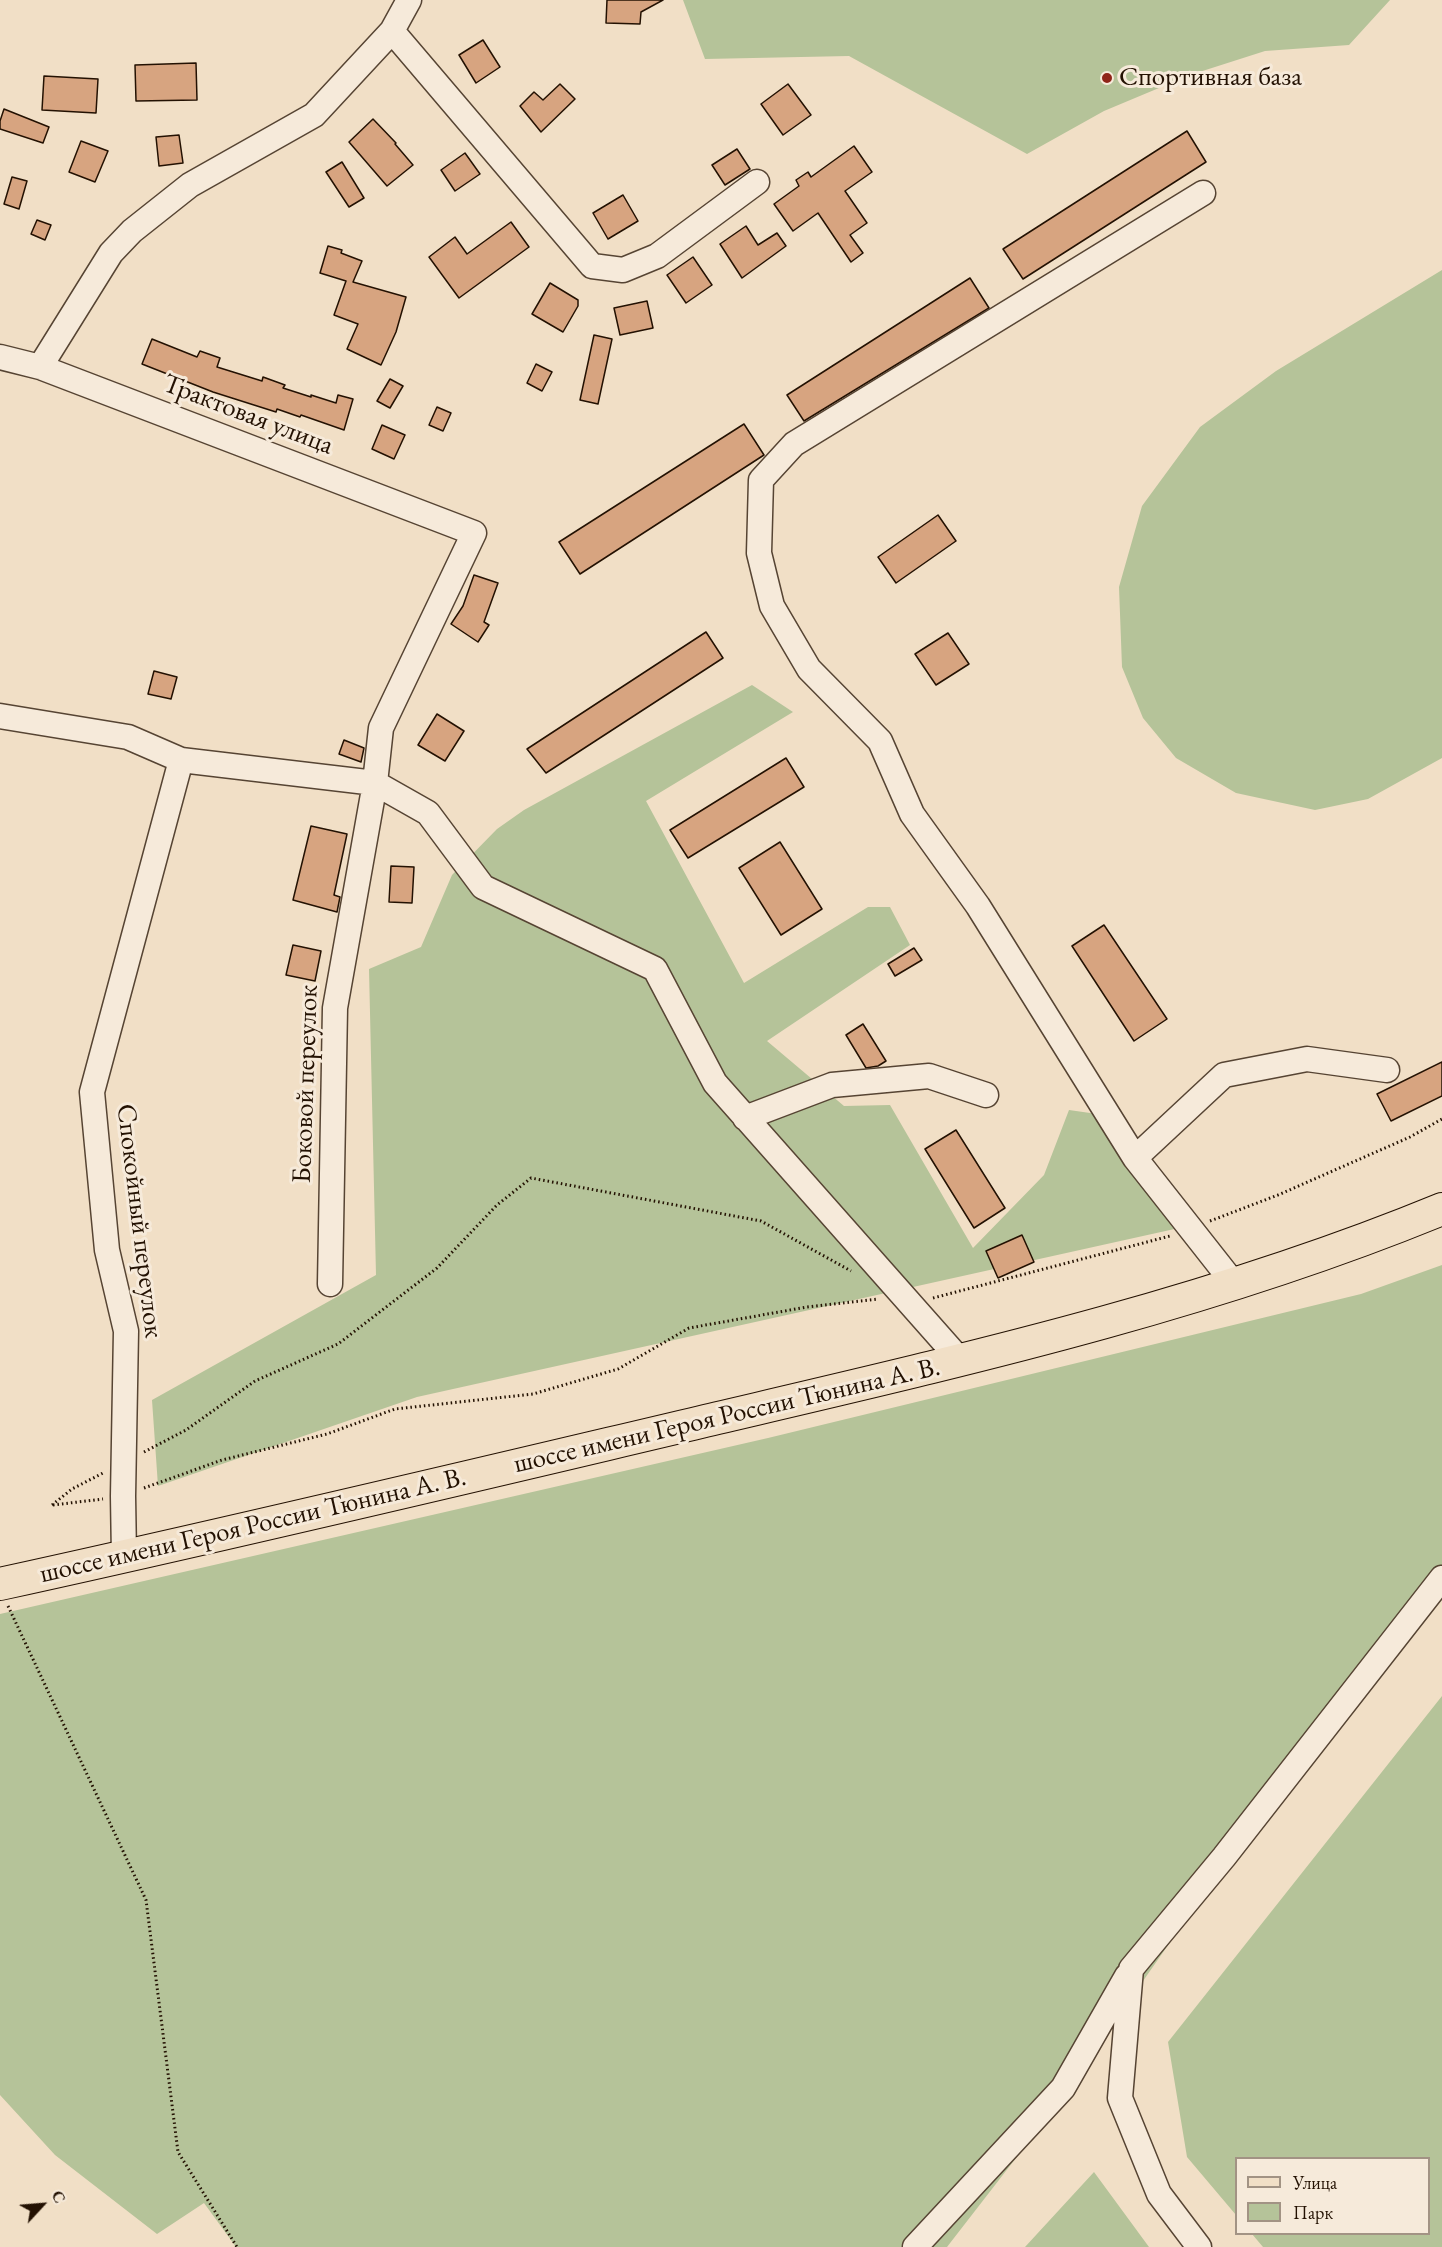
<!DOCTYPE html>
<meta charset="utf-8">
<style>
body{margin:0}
#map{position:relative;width:1442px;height:2247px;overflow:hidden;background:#f1dfc6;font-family:"EB Garamond",serif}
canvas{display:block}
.legend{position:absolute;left:1235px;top:2157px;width:195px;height:78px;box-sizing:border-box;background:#f6eada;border:2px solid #a29384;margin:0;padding:8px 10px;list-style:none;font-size:18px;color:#231102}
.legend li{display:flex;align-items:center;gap:12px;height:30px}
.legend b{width:30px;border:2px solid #a29384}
.north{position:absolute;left:12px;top:2175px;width:60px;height:60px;-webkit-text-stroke:4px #f6eada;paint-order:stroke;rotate:64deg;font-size:16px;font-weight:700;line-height:24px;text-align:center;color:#231102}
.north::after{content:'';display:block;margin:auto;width:21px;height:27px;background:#231102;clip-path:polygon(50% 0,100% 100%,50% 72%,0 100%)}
</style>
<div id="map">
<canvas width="1442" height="2247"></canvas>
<ul class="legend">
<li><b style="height:8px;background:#f1dfc6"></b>Улица</li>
<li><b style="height:16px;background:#b5c399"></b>Парк</li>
</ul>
<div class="north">С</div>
</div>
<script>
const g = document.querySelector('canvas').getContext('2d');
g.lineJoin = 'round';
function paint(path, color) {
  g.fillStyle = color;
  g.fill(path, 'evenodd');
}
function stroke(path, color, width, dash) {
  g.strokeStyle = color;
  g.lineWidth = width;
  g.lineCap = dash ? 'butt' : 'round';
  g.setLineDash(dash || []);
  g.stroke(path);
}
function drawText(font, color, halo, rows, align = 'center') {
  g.font = font + ' "EB Garamond",serif';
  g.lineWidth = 6;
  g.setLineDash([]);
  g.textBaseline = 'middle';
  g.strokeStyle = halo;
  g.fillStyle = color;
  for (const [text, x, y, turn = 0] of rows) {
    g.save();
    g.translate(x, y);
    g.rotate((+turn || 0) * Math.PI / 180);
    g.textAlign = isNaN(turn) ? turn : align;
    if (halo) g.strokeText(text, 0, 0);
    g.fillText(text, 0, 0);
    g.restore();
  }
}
const green = new Path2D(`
 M 683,0 L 1390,0 L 1349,45 L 1265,51 L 1190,75 L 1104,111 L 1027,154 L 849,56 L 705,59 Z
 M 1442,270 L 1442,758 L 1368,799 L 1315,810 L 1236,793 L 1176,758 L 1143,718 L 1122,667 L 1119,587 L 1142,506 L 1200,427 L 1276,371 Z
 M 752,685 L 793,712 L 646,801 L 744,983 L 868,907 L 890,907 L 910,945 L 767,1041 L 844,1106 L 890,1105 L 973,1248 L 1044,1175 L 1069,1110 L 1111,1116 L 1179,1228 L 417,1397 L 158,1486 L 152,1400 L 376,1275 L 369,969 L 421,947 L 452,875 L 497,829 L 524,810 Z
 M 1442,1265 L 1442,1567 L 1192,1911 L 1047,2118 L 947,2247 L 236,2247 L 204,2203 L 157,2234 L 55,2155 L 0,2095 L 0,1614 L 768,1438 L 1361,1294 Z
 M 1442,1696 L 1442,2247 L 1263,2247 L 1252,2234 L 1428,2234 L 1428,2158 L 1236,2158 L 1236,2215 L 1187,2157 L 1168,2042 Z
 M 1094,2172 L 1149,2247 L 1025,2247 Z`);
const building = new Path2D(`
 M 607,0 L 663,0 L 641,12 L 640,24 L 606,23 Z
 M 483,40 L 500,67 L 476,83 L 459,55 Z
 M 196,63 L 197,100 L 136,101 L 135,65 Z
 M 44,76 L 98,79 L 96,113 L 42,110 Z
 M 560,84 L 575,99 L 541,132 L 520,106 L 534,92 L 543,100 Z
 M 788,84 L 811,115 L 783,135 L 761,104 Z
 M 4,109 L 49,127 L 43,143 L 0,129 L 0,121 Z
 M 373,119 L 396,143 L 395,144 L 413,165 L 387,186 L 349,142 Z
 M 1187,131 L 1206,162 L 1023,279 L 1003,249 Z
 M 179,135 L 183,163 L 159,166 L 156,137 Z
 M 81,141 L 108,151 L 95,182 L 69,172 Z
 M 854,146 L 872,172 L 845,191 L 867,223 L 850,235 L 863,253 L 851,262 L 818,213 L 793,231 L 774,204 L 799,186 L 796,180 L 808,172 L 811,177 Z
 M 737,149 L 750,169 L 725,185 L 712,165 Z
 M 465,153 L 480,174 L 455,191 L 441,170 Z
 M 342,162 L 364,198 L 349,207 L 326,172 Z
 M 12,177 L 27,181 L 19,209 L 4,204 Z
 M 623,195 L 638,221 L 608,239 L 593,213 Z
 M 37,220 L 51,225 L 45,240 L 31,234 Z
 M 511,222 L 529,247 L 459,298 L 429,257 L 455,237 L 467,254 Z
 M 746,226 L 758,245 L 777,233 L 786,246 L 742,278 L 720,244 Z
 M 328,246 L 342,250 L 341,253 L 362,261 L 353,282 L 406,297 L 396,332 L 381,365 L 347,349 L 358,324 L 334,315 L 346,281 L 320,273 Z
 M 693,257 L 712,285 L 686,303 L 667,275 Z
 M 970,278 L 989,308 L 804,421 L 787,395 Z
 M 550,283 L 578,300 L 578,306 L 563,332 L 532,314 Z
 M 647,301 L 653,328 L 620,335 L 614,308 Z
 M 594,335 L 612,339 L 598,404 L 580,400 Z
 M 152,339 L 197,357 L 200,351 L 220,358 L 217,367 L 262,381 L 263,377 L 285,385 L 283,388 L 311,397 L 311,395 L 336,403 L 338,395 L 353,399 L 344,430 L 301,415 L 300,417 L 277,409 L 276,412 L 213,392 L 142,364 Z
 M 536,364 L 552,372 L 542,391 L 527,383 Z
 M 390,379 L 403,386 L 390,408 L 377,401 Z
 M 437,407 L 451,413 L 443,431 L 429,425 Z
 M 744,424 L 764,455 L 580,574 L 559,542 Z
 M 382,425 L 405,435 L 394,459 L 372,449 Z
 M 938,515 L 956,541 L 896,583 L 878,557 Z
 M 474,575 L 498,583 L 484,622 L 489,625 L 478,642 L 451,624 L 463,606 Z
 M 706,632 L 723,658 L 546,773 L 527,749 Z
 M 948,633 L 969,664 L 936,685 L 915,654 Z
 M 154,671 L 177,677 L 171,699 L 148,694 Z
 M 437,714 L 464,731 L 445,761 L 418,745 Z
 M 344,740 L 364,748 L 361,762 L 339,754 Z
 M 786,758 L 804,787 L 688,858 L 670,830 Z
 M 311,826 L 347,834 L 334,895 L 340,897 L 337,912 L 293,900 Z
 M 780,842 L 822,909 L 781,935 L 739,868 Z
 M 391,866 L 414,867 L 412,903 L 389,902 Z
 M 1104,925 L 1167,1019 L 1134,1041 L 1072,946 Z
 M 293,945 L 321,951 L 315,981 L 286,975 Z
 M 914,948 L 922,960 L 895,976 L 888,964 Z
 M 863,1024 L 886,1061 L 878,1066 L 866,1068 L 846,1035 Z
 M 1442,1062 L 1442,1096 L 1391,1121 L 1377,1094 Z
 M 956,1130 L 1005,1208 L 974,1228 L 925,1149 Z
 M 1022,1235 L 1034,1262 L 998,1278 L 986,1251 Z`);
const path = new Path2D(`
 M 1210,1221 L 1278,1195 L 1410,1137 L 1442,1119
 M 933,1298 L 1170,1236
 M 144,1452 L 186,1430 L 255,1381 L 338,1344 L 437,1268 L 497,1205 L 531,1178 L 761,1221 L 851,1271
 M 144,1488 L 222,1460 L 327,1434 L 395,1409 L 533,1394 L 618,1369 L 689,1328 L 807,1307 L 878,1299
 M 52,1505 L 72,1489 L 103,1473
 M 53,1505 L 103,1499
 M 8,1606 L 146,1900 L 178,2152 L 237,2247`);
const minor = new Path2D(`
 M 392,31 L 592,266 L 623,270 L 657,256 L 757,182
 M 0,357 L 40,367 L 474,533 L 381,728 L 375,783 L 335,1008 L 330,1284
 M 40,367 L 111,253 L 132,231 L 190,185 L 314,115 L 392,31 L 409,0
 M 0,716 L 128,737 L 181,760 L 375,783 L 428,813 L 483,887 L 655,969 L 715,1083 L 961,1361
 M 745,1118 L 832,1085 L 929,1076 L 986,1095
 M 1135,1158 L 978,906 L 912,814 L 880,741 L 809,669 L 772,606 L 759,553 L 761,480 L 794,444 L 1203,193
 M 1235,1285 L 1135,1158 L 1224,1075 L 1307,1059 L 1387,1070
 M 124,1557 L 123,1496 L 126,1331 L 107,1250 L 92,1092 L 181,760
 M 915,2247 L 1063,2088 L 1127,1976
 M 1199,2247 L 1159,2194 L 1120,2098 L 1131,1969 L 1224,1857 L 1442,1578`);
const major = new Path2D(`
 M 0,1584 C 234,1533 468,1477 701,1422 C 951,1363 1204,1307 1442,1209`);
const markers = [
 [1107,78,6,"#8f2418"]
];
const poiNames = [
 ["Спортивная база",1119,78]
];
const streetNames = [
 ["Трактовая улица",248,415,21],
 ["Боковой переулок",306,1084,-88],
 ["Спокойный переулок",139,1221,83],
 ["шоссе имени Героя России Тюнина А. В.",727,1416,-13],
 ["шоссе имени Героя России Тюнина А. В.",253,1526,-13]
];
paint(green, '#b5c399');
paint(building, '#d7a480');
stroke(building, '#231102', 1.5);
stroke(minor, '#564433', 27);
stroke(major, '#231102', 34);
stroke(path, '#231102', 3, [1.5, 3]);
stroke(minor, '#f6eada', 24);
stroke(major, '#f1dfc6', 32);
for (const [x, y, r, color] of markers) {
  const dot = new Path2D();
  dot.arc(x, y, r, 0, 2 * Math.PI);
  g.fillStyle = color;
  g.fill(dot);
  stroke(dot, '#f6eada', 2);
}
drawText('27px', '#231102', '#f6eada', poiNames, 'left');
drawText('27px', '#231102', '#f6eada', streetNames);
</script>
